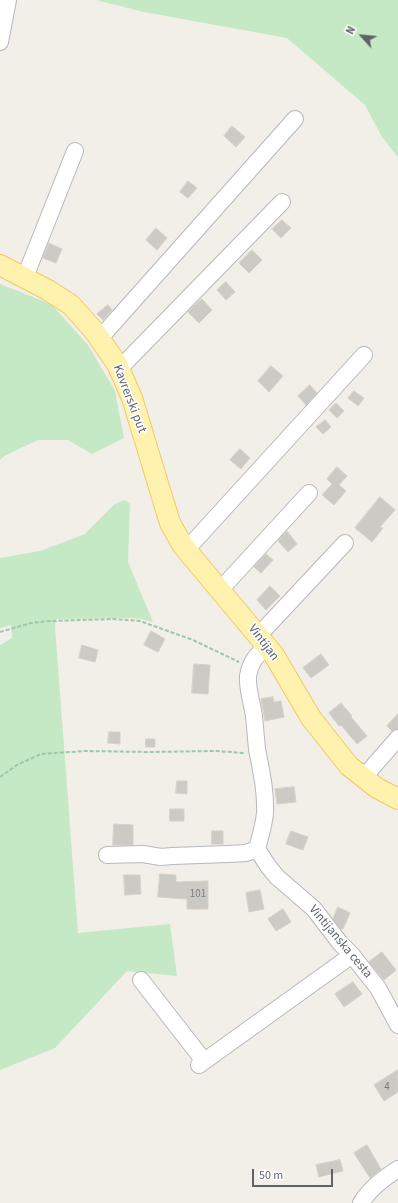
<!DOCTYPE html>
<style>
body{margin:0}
#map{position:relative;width:398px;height:1203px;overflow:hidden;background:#f1efe8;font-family:"Source Sans 3",sans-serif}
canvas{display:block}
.north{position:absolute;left:342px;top:16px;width:40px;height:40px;-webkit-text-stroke:3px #fff;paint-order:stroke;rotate:297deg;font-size:11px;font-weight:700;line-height:16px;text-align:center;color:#5f6368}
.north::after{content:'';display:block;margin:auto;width:14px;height:18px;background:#5f6368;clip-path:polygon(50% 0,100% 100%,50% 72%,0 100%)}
.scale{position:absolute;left:252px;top:1169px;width:81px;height:18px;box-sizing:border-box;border:2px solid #5f6368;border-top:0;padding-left:5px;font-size:12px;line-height:14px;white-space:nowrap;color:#5f6368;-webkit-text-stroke:3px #fff;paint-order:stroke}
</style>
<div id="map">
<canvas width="398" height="1203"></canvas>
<div class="north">N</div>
<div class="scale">50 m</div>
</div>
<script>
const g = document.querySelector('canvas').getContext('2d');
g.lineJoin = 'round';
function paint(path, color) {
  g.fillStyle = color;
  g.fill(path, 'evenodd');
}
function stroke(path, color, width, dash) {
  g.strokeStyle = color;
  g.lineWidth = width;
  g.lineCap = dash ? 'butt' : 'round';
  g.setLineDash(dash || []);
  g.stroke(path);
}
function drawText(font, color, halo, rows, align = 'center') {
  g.font = font + ' "Source Sans 3",sans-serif';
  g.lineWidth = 3;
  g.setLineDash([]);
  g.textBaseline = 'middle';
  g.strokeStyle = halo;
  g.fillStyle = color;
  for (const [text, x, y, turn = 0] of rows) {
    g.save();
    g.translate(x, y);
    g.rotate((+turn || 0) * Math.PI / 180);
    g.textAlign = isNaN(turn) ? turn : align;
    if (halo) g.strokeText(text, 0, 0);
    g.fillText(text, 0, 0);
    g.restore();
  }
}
const green = new Path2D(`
 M 96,0 L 398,0 L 398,157 L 382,137 L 365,105 L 287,38 L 144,12 Z
 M 0,284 L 51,304 L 88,345 L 115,391 L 124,438 L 92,454 L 68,440 L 38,440 L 4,456 L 0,460 Z
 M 125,500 L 130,504 L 128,562 L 153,622 L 141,619 L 129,618 L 56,619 L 55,627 L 78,933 L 170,924 L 177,976 L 127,971 L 55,1048 L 0,1070 L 0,645 L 12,638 L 11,625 L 0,628 L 0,558 L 40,551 L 85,534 L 115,504 Z`);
const building = new Path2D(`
 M 232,126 L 245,137 L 236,147 L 224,136 Z
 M 188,181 L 197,188 L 188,198 L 180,192 Z
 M 282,220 L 291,228 L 281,238 L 272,229 Z
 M 156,228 L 167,238 L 157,250 L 146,240 Z
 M 49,243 L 62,249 L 56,263 L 43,258 Z
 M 252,250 L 262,260 L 249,273 L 239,263 Z
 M 226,282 L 235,292 L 226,300 L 217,290 Z
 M 202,299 L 212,310 L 199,323 L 188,312 Z
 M 108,305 L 112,310 L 103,320 L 97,314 Z
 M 271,366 L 283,376 L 269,392 L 258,381 Z
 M 310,385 L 317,393 L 306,405 L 298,396 Z
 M 354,391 L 364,398 L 358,406 L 348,398 Z
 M 336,403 L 344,411 L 337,418 L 329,410 Z
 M 325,420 L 331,427 L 323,434 L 316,427 Z
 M 240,449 L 250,458 L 241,469 L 230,460 Z
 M 337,467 L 347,476 L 339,485 L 346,491 L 334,505 L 322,495 L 332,484 L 327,479 Z
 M 380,497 L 395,510 L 380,527 L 383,528 L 372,542 L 355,528 Z
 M 287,531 L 297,544 L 288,552 L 278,541 Z
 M 266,554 L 273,560 L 261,573 L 254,567 Z
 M 270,586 L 280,596 L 266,610 L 257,600 Z
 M 151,631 L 165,639 L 158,652 L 144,645 Z
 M 82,645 L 98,650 L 95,662 L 79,658 Z
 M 321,654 L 329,665 L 311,678 L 303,668 Z
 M 194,664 L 210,665 L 208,694 L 192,693 Z
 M 273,697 L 274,702 L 281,701 L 284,717 L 265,721 L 261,699 Z
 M 341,703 L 352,716 L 351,717 L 367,736 L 357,744 L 341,725 L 339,726 L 329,713 Z
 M 398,714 L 398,729 L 392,731 L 387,726 Z
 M 109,732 L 120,732 L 120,744 L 108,743 Z
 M 146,739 L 155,739 L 155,747 L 146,747 Z
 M 177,781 L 187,781 L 187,794 L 176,793 Z
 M 294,787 L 296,802 L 277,804 L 275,789 Z
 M 170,809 L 184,809 L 184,821 L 170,821 Z
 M 114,824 L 133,825 L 133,845 L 113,845 Z
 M 212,831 L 223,831 L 223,844 L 212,844 Z
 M 291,831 L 308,837 L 303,850 L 286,844 Z
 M 160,874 L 176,875 L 176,882 L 208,881 L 208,909 L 187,909 L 187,899 L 158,897 Z
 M 124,875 L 140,875 L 141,894 L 125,895 Z
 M 260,890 L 264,909 L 249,912 L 246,893 Z
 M 338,907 L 350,913 L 343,929 L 340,928 L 333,919 Z
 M 283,909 L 291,922 L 276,931 L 268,919 Z
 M 382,952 L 396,970 L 384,980 L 369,962 Z
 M 353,982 L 362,994 L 344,1007 L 335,994 Z
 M 398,1070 L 398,1092 L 384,1101 L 374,1085 Z
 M 367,1145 L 381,1169 L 370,1178 L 354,1153 Z
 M 340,1160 L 343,1171 L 319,1177 L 316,1165 Z`);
const path = new Path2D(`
 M 0,632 L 31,623 L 49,621 L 113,619 L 140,621 L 193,640 L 239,662
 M 0,777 L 17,765 L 41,754 L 85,751 L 150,752 L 215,751 L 245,753`);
const minor = new Path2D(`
 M 0,42 L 8,0
 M 25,277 L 75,151
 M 100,338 L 295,119
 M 119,369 L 282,202
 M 187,549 L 364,355
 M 220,590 L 309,493
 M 258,636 L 345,543
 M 363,778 L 398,738
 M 257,849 L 268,866 L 277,877 L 314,909 L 340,943 L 352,955 L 378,988 L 398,1025
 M 107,855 L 143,854 L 161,857 L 172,856 L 228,854 L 246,853 L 257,849 C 260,837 264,825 265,813 C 266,791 261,770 257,749 C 256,738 255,727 254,716 C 252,703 247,689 248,676 C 250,663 256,654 267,647
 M 141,980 L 204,1061
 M 199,1065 L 352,955
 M 361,1203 C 370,1188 384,1178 398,1169`);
const major = new Path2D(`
 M 0,265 L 48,290 L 71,305 L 95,332 L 117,364 L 132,398 L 170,523 L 183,546 L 274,655 L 311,718 L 349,766 L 377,788 L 398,799`);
const numberNames = [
 ["101",198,895],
 ["4",387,1088]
];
const streetNames = [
 ["Kavrerski put",129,399,69],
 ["Vintijan",263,643,53],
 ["Vintijanska cesta",340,942,50]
];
paint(green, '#c5e8c5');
paint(building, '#cccac5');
stroke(building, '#d6d1c6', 1);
stroke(minor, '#b5b8bc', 18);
stroke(major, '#f2c960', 22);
stroke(path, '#9cc7a9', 2, [4, 2]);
stroke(minor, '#fff', 16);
stroke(major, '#fff2af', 20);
drawText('11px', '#7a7d7f', null, numberNames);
drawText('13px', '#5f6368', '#fff', streetNames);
</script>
